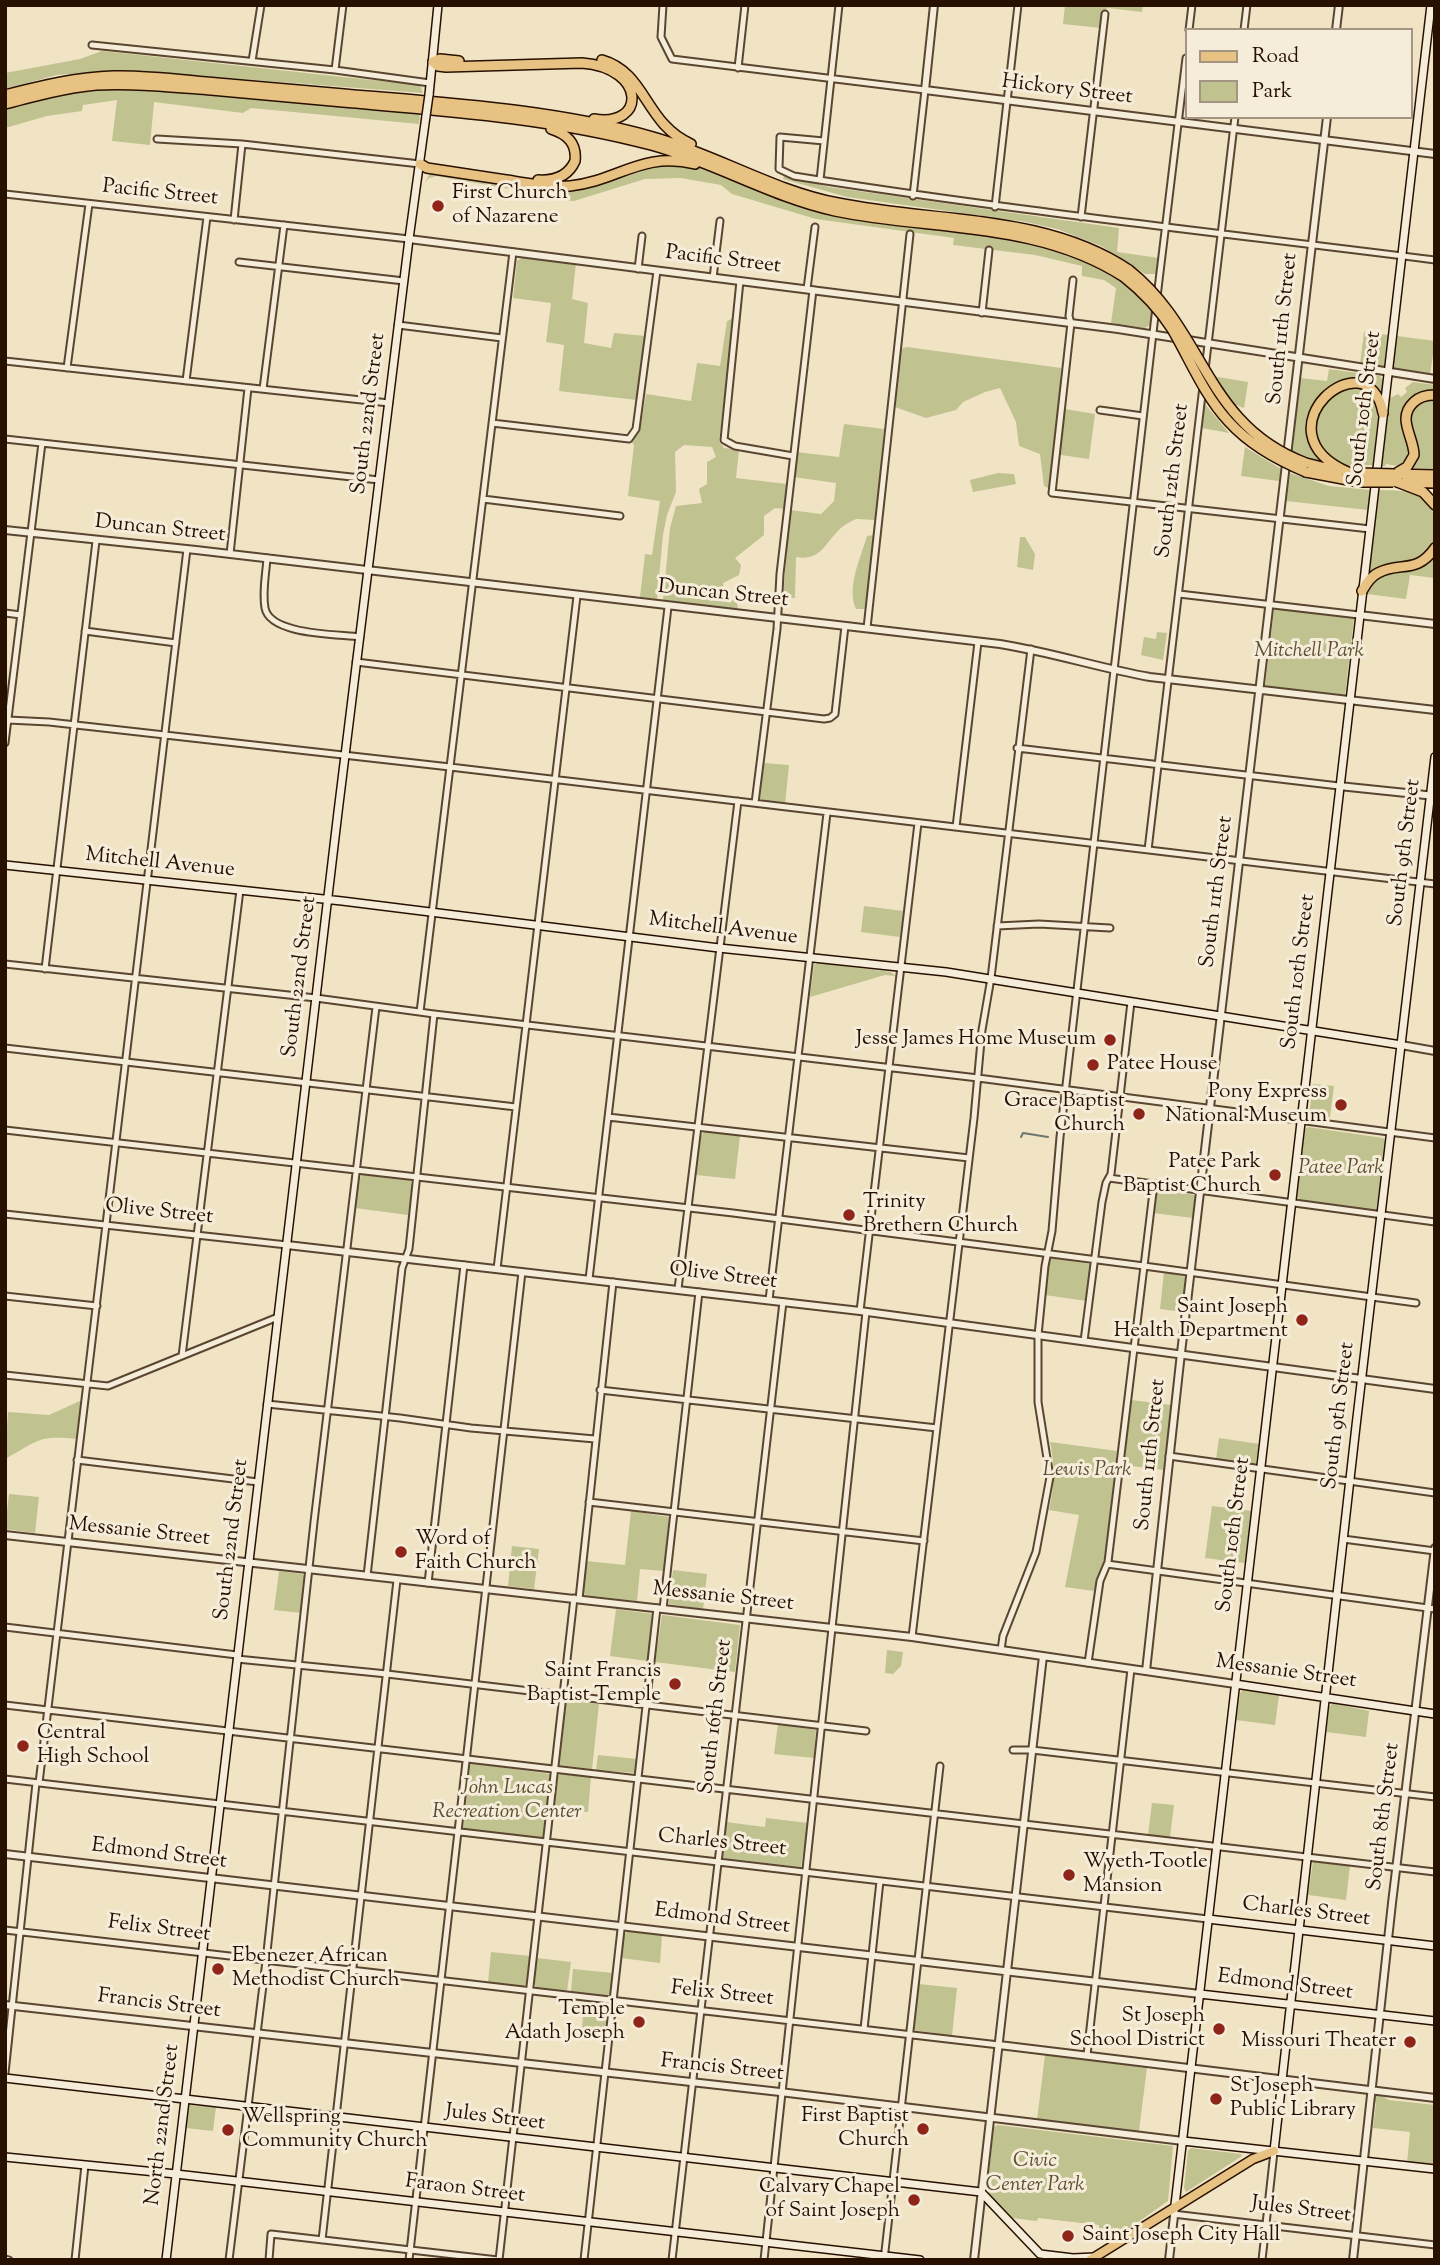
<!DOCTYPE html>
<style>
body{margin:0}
#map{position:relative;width:1440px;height:2265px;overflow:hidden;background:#f0e4c5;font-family:"Sorts Mill Goudy",serif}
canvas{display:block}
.frame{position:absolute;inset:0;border:7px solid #281000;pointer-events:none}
.legend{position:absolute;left:1185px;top:28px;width:228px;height:91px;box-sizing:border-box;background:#f5edd9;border:2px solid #a39582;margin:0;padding:9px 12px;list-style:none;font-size:21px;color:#281000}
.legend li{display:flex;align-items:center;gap:14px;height:35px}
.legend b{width:35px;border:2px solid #a39582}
</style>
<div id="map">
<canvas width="1440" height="2265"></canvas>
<div class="frame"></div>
<ul class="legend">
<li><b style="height:9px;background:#e8c282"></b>Road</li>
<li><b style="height:19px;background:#c0c290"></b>Park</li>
</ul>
</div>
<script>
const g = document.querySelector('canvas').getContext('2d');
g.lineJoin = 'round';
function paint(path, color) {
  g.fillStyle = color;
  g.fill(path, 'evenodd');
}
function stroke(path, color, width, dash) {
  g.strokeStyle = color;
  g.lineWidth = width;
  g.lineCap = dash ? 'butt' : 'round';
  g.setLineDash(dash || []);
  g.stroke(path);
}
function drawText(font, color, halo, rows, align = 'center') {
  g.font = font + ' "Sorts Mill Goudy",serif';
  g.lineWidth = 6;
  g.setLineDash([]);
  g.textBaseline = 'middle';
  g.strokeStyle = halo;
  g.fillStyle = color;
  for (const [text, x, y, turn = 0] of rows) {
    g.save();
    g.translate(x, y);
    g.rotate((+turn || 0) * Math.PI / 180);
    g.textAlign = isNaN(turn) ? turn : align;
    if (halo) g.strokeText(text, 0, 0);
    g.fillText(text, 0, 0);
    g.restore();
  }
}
const green = new Path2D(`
 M 1065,5 L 1143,5 L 1142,12 L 1108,8 L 1103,11 L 1101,28 L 1063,24 Z
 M 102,51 L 418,85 L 421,87 L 423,93 L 124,70 L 57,75 L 5,89 L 5,73 L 80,59 Z
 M 116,89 L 181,93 L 420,114 L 419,124 L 251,108 L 243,113 L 154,102 L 150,145 L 112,141 L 117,100 L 83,105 L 82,111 L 47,116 L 5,128 L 5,109 L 58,95 Z
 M 658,163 C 667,163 676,163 684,164 C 721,168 754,192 789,202 C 817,210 848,217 877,222 C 973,237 1082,231 1153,309 L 1150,325 L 1145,328 L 1111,323 L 1116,288 L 1104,280 L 1082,276 L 1082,266 L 1035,255 L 953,245 L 954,238 L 816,219 L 732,194 L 721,185 L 681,178 L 645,179 L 574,201 L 540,199 L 540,194 L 436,176 L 429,178 L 425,183 L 430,173 L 555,189 Z
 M 784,176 L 829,187 L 1119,228 L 1117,252 L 1159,258 L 1157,274 L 1145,274 L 1101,246 L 1057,229 L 1026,222 L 847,197 L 783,179 Z
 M 523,257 L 576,263 L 572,299 L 588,303 L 584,343 L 611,348 L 614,333 L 645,336 L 637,400 L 559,391 L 564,345 L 546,342 L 551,303 L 513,298 L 517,261 Z
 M 734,318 L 736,324 L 719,441 L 724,448 L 739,450 L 736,478 L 787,484 L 784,509 L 775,508 L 764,516 L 764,535 L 735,558 L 741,565 L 739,575 L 723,583 L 724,594 L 737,603 L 738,609 L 663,600 L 670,528 L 676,506 L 702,503 L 699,489 L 707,484 L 707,462 L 716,457 L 712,447 L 684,445 L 675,452 L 676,492 L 667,515 L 663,535 L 657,599 L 640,597 L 645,554 L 652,555 L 660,501 L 628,496 L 634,445 L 631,441 L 640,429 L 646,394 L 691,401 L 697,363 L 720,366 L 727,321 Z
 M 1364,332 L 1388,335 L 1384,366 L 1382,367 L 1360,364 Z
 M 1397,336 L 1435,341 L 1430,375 L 1393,368 Z
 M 907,347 L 1061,368 L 1059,408 L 1095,414 L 1089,459 L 1054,454 L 1050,489 L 1044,486 L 1040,454 L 1019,446 L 1016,422 L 1000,388 L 985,392 L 963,402 L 956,410 L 926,418 L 895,407 L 901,351 L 903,348 Z
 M 1329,369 L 1380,376 L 1383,381 L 1381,395 C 1348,350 1277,417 1325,463 L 1323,463 L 1292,451 L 1300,378 L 1327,381 Z
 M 1212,376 L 1248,382 L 1244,408 L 1231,403 Z
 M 1413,382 L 1435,385 L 1435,393 L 1426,393 L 1402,423 C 1405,440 1416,454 1398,466 L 1386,464 L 1385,466 L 1382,466 L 1390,398 L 1398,394 L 1401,397 L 1407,392 L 1405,388 Z
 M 1356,387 L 1369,389 L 1379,411 L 1373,465 L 1347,466 L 1332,461 L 1315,437 L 1315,419 L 1321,405 L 1342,389 Z
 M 1435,399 L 1435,469 L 1410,468 L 1409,426 L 1412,408 L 1422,400 Z
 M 1205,404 L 1229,433 L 1202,428 Z
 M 844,424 L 884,429 L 876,520 L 856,519 C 849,522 842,526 837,532 C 824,545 820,561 796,557 L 795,598 L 783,598 L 790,510 L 821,514 L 834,501 L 836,483 L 793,477 L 796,452 L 839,457 Z
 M 1245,447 L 1281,469 L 1279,481 L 1241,476 Z
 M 998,473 L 1014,474 L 1016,484 L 973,492 L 970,480 Z
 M 1290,473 L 1329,486 L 1370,490 L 1368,510 L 1286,501 Z
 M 1379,490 C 1413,491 1435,490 1435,531 C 1435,541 1433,548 1425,555 C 1414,565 1384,572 1369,577 Z
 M 874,535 L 866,609 L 856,609 C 846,588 861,557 867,536 Z
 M 1020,537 L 1025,537 L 1035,554 L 1033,570 L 1017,567 Z
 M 1435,553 L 1435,578 L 1410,575 L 1406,599 L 1367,594 L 1372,580 L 1384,574 L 1410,570 Z
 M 1274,609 L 1354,618 L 1345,696 L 1265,687 Z
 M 1157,632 L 1167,633 L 1163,660 L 1141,655 L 1144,637 L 1156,639 Z
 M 764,763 L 789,765 L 785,804 L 760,799 Z
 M 864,906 L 903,911 L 900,937 L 861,932 Z
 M 818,963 L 891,972 L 896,976 L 885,975 L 810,997 L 814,965 Z
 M 1313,1084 L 1334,1086 L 1330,1117 L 1309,1115 Z
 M 1308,1127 L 1383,1138 L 1386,1141 L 1376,1211 L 1301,1201 L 1297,1197 L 1305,1129 Z
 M 705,1131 L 740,1136 L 735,1179 L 696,1175 L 701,1136 Z
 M 363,1174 L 410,1180 L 412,1185 L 408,1215 L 355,1208 L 359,1179 Z
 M 1157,1189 L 1195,1195 L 1193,1218 L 1153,1213 Z
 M 1049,1258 L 1090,1264 L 1087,1301 L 1045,1295 Z
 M 1164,1272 L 1186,1277 L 1183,1312 L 1160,1309 Z
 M 82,1400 L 77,1439 C 36,1435 39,1441 5,1459 L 8,1412 L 49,1415 Z
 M 1131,1400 L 1172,1405 L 1164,1470 L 1123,1465 Z
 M 1219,1438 L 1259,1444 L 1256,1463 L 1251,1465 L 1216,1459 Z
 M 1050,1442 L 1117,1451 L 1105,1556 L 1094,1591 L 1065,1587 L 1079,1515 L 1049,1510 C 1055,1485 1055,1466 1050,1442 Z
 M 9,1494 L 39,1497 L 35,1533 L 5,1529 Z
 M 1212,1506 L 1252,1511 L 1245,1563 L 1205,1558 Z
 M 631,1511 L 669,1517 L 664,1571 L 640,1569 L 637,1601 L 585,1595 L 583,1591 L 586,1561 L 625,1565 Z
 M 512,1546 L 539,1549 L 534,1589 L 508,1586 Z
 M 673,1570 L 707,1574 L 703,1609 L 669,1604 Z
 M 279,1571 L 302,1574 L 305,1576 L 301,1613 L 274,1610 Z
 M 616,1609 L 652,1614 L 648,1661 L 610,1656 Z
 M 662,1615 L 740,1625 L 735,1672 L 655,1662 Z
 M 887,1650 L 903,1652 L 901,1666 L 893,1674 L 885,1673 Z
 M 1243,1690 L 1279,1695 L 1275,1725 L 1236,1720 L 1240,1693 Z
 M 569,1701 L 599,1704 L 592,1769 L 559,1765 L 566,1704 Z
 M 1333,1703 L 1369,1711 L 1366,1737 L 1326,1732 L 1329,1707 Z
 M 778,1724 L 816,1730 L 814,1758 L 774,1754 Z
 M 598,1755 L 637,1759 L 635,1773 L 596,1770 Z
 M 473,1763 L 550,1774 L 543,1838 L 463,1829 L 470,1765 Z
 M 560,1774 L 591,1777 L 588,1812 L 554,1809 L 557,1778 Z
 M 1152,1803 L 1174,1805 L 1170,1837 L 1148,1835 Z
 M 766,1818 L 808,1823 L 801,1867 L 722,1858 L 726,1822 L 765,1827 Z
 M 1313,1861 L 1350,1865 L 1346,1900 L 1308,1895 Z
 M 628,1931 L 662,1935 L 660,1963 L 621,1958 L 624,1935 Z
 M 491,1952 L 530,1956 L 527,1984 L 523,1986 L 488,1982 Z
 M 537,1958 L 571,1962 L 567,1991 L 536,1987 L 534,1983 Z
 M 573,1969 L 613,1973 L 611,1993 L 606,1996 L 571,1991 Z
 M 919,1984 L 957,1988 L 952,2036 L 914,2030 Z
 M 584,2001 L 608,2003 L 606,2032 L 582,2029 Z
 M 1045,2055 L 1147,2067 L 1139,2131 L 1037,2120 Z
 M 1379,2094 L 1389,2100 L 1435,2105 L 1435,2166 L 1407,2163 L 1410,2132 L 1373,2128 L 1376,2104 L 1374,2098 Z
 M 189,2105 L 216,2107 L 213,2131 L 186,2128 Z
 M 998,2125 L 1173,2146 L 1168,2201 L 1124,2232 L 1099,2229 L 1099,2225 L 1038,2218 L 1037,2221 L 1012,2218 L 989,2195 L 987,2189 L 994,2127 Z
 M 1191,2148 L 1241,2154 L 1242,2156 L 1186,2192 L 1184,2188 L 1188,2151 Z`);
const stream = new Path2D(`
 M 1021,1137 L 1023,1133 L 1048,1137`);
const minor = new Path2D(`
 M 663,5 L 661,37 L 672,59 L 925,90 L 913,196
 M 1189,30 L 1192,5
 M 1244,30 L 1247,5
 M 92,45 L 335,70 L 430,83
 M 252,61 L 261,5
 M 738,68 L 745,5
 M 335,70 L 343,5
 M 157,139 L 242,144 L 420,164
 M 824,141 L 780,137 L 779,169 L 794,176 C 1007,210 1221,233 1435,260
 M 820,180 L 839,5
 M 5,194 L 409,239
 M 995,207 L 1018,5
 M 1081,217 L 1105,14
 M 234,220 L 242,144
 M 239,262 L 404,281
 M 638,269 L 642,236
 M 713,278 L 720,221
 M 1073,280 L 1069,316 L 1071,323 L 1052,493 L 1370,529
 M 740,281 L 724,440 L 735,446 L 793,456
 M 807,289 L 815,227
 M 1157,297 L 1186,58
 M 982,313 L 989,250
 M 398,325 L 502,338
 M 5,361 L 389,403
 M 67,368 L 89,204
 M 186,381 L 207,217
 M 263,389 L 284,225
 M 1100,410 L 1143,416
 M 492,423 L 629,439 L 636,429 L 657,271
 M 5,439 L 379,480
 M 483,499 L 620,516
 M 230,554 L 248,388
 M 267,558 C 266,574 262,592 265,608 C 270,635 337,634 360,637
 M 1179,594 L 1359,615
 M 5,613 L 21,615
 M 867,628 L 910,234
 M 85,631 L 176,643
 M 356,662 L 824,719 L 830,718 L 835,714 L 845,626
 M 8,720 L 49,722 L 450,767 L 1435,884
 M 5,743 L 42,443
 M 1017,748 L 1339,786
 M 755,803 L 777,629 L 780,574 L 813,290
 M 956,827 L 978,642
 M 1148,850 L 1235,117
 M 997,926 L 1039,924 L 1110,928
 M 5,964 L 316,998 L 434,1014 L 978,1078 L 1435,1138
 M 45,969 L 96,541
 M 420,1012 L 513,252
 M 5,1048 L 516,1107
 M 608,1117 L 969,1158
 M 5,1130 L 733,1213 L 1144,1266 L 1416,1303
 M 1109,1178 L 1435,1222
 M 5,1214 L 287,1245
 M 497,1269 L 577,596
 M 589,1279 L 668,607
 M 678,1289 L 738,801
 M 5,1296 L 97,1306
 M 769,1300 L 827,813
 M 860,1311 L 918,823
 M 1084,1341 L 1102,1202 L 1106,1183 L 1111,1174 L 1131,1002
 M 182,1356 L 240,890
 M 5,1375 L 108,1386 L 278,1317
 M 600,1390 L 937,1428
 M 267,1404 L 400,1418 L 471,1428 L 595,1439
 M 1169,1456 L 1435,1493
 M 77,1460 L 258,1482
 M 589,1502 L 924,1541
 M 1343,1539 L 1435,1551
 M 1107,1564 L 1435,1609
 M 367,1576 L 402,1268 L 409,1249 L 434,1014
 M 428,1583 L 464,1265
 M 579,1599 L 613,1282
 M 663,1609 L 699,1292
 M 5,1627 L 237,1655
 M 912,1637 L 974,1118 L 982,1030 L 991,978 L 1031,649
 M 1001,1650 L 1003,1636 L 1036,1552 L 1050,1477 L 1038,1402 L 1038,1335 L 1045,1266 L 1052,1231 L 1060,1137 L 1156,307
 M 237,1659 L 387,1674 L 866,1731
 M 1088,1663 L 1100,1581 L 1108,1562 L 1154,1184
 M 5,1705 L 1435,1872
 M 1013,1750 L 1032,1750 L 1435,1797
 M 5,1779 L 1208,1919
 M 39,1783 L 187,549
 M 5,1930 L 999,2045
 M 864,2029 L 880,1881
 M 1087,2055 L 1131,1669
 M 5,2073 L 36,1783
 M 1173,2214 L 1435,2245
 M 322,2240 L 397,1580
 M 5,2259 L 9,2260
 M 75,2260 L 85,2165
 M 229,2260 L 266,1961 L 314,1522 L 376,1007
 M 269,2260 L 271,2234 L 498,2260
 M 409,2260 L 522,1272
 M 499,2260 L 574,1598
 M 584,2260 L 657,1608
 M 672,2260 L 783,1302
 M 764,2260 L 866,1312
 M 884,2260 L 940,1766
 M 1262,2260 L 1274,2152`);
const tertiary = new Path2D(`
 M 934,5 L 925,90 L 1435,154
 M 1336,30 L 1339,5
 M 409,239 L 1118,329 L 1435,379
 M 5,530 L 196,550 L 1000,644 C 1051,652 1099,668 1150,677 L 1435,710
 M 1359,615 L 1435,624
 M 1339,786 L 1435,796
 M 1401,1045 L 1435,1051
 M 287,1245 L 860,1311 L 1435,1389
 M 5,1535 L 912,1637 L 1235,1684
 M 1146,1671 L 1181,1353 L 1327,117
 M 5,1854 L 1200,1994
 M 5,2005 L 780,2092 L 1183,2141
 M 999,2045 L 1435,2098
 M 974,2260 L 1043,1656
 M 1169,2260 L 1175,2207
 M 1353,2260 L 1392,1903 L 1435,1548`);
const secondary = new Path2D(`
 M 429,95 L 438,5
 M 5,865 L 342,901 L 719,948 L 946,972 L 1401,1045
 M 1235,1684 L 1435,1714
 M 1208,1919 L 1435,1946
 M 1200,1994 L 1435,2021
 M 5,2078 L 981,2192 L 1040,2254 L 1073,2258 L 1095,2257
 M 1183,2141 L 1435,2169
 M 1274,2151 L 1356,1426 L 1435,757
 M 5,2157 L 176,2174 L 920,2260
 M 1175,2205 L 1431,5
 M 166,2260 L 338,812 L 409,239 L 426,116`);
const primary = new Path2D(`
 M 1090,2260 L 1253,2159 L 1274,2151`);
const motorway = new Path2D(`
 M 602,60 C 647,73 644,123 691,144
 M 433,62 L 438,66 L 446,67 L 582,63 C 647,68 646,128 594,119
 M 433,62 L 440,59 L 459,61
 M 5,95 C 41,86 76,77 113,76 C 144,75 175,79 206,82 C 252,86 298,90 344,94 C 447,103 553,109 653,137 C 717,155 774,191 838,203 C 935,223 1044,213 1129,270
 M 5,104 C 35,96 65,88 96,85 C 134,83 172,87 211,90 C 255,94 299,98 343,102 C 445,111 550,118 651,145 C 714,162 771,197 835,211 C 932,231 1038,221 1124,277
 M 420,164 L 427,168 C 453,172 480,176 506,180 C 527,183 549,188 570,186 C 618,181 642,151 695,164
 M 538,180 C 554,181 568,177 575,161 C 577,143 567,134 551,129
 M 1306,463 L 1338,471
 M 1306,472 L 1359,482
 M 1348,472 C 1254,431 1368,334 1383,413
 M 1395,474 L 1407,467 L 1414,455 C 1414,437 1396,418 1414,402 C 1420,396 1427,395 1435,395
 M 1396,474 L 1435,475
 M 1397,482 L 1423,492 L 1435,505
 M 1406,482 L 1435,483
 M 1362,591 C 1366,584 1371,576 1378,573 C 1400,561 1416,575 1435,548`);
const secondaryBridge = new Path2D(`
 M 426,116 L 429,95`);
const motorwayBridge = new Path2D(`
 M 1129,270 C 1206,331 1204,425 1306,463
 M 1124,277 C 1143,292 1159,309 1172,329 C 1190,360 1204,395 1229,422 C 1250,445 1277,460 1306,472
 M 1359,473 L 1395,474
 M 1359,482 L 1393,482`);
const markers = [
 [438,206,7,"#8f2418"],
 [1110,1040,7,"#8f2418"],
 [1093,1065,7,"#8f2418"],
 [1341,1105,7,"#8f2418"],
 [1139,1114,7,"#8f2418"],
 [1275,1175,7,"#8f2418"],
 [849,1215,7,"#8f2418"],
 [1302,1320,7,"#8f2418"],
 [401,1552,7,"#8f2418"],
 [675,1684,7,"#8f2418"],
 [23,1746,7,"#8f2418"],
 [1069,1875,7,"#8f2418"],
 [218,1969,7,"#8f2418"],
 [639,2022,7,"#8f2418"],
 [1219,2029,7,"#8f2418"],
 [1410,2042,7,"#8f2418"],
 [1216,2099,7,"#8f2418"],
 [923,2129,7,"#8f2418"],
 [228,2130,7,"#8f2418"],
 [914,2200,7,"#8f2418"],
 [1068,2236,7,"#8f2418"]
];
const streetNames = [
 ["Hickory Street",1067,91,7],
 ["Pacific Street",160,194,6],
 ["Pacific Street",723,261,7],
 ["South 11th Street",1284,329,-84],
 ["South 10th Street",1366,409,-83],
 ["South 22nd Street",370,414,-83],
 ["South 12th Street",1174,481,-83],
 ["Duncan Street",160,530,6],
 ["Duncan Street",723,595,6],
 ["South 9th Street",1406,853,-83],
 ["Mitchell Avenue",160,864,6],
 ["South 11th Street",1218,892,-83],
 ["Mitchell Avenue",723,930,7],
 ["South 10th Street",1300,972,-83],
 ["South 22nd Street",301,977,-83],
 ["Olive Street",159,1213,6],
 ["Olive Street",723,1277,7],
 ["South 9th Street",1340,1416,-83],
 ["South 11th Street",1152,1455,-84],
 ["Messanie Street",139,1533,6],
 ["South 10th Street",1235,1535,-83],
 ["South 22nd Street",233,1540,-83],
 ["Messanie Street",723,1598,6],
 ["Messanie Street",1286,1673,8],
 ["South 16th Street",717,1717,-83],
 ["South 8th Street",1385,1817,-83],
 ["Charles Street",722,1844,6],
 ["Edmond Street",159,1855,7],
 ["Charles Street",1306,1913,7],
 ["Edmond Street",722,1920,7],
 ["Felix Street",159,1930,7],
 ["Edmond Street",1285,1986,7],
 ["Felix Street",722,1995,6],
 ["Francis Street",159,2005,7],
 ["Francis Street",722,2069,6],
 ["Jules Street",495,2119,7],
 ["North 22nd Street",164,2125,-83],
 ["Faraon Street",465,2190,7],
 ["Jules Street",1301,2211,7]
];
const poiNames = [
 ["First Church",452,194,"left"],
 ["of Nazarene",452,218,"left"],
 ["Jesse James Home Museum",1096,1040],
 ["Patee House",1107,1065,"left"],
 ["Pony Express",1327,1093],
 ["National Museum",1327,1117],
 ["Grace Baptist",1125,1102],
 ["Church",1125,1126],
 ["Patee Park",1261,1163],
 ["Baptist Church",1261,1187],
 ["Trinity",863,1203,"left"],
 ["Brethern Church",863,1227,"left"],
 ["Saint Joseph",1288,1308],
 ["Health Department",1288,1332],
 ["Word of",415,1540,"left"],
 ["Faith Church",415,1564,"left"],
 ["Saint Francis",661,1672],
 ["Baptist Temple",661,1696],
 ["Central",37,1734,"left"],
 ["High School",37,1758,"left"],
 ["Wyeth-Tootle",1083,1863,"left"],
 ["Mansion",1083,1887,"left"],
 ["Ebenezer African",232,1957,"left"],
 ["Methodist Church",232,1981,"left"],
 ["Temple",625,2010],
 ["Adath Joseph",625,2034],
 ["St Joseph",1205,2017],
 ["School District",1205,2041],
 ["Missouri Theater",1396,2042],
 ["St Joseph",1230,2087,"left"],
 ["Public Library",1230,2111,"left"],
 ["First Baptist",909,2117],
 ["Church",909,2141],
 ["Wellspring",242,2118,"left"],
 ["Community Church",242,2142,"left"],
 ["Calvary Chapel",900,2188],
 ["of Saint Joseph",900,2212],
 ["Saint Joseph City Hall",1082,2236,"left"]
];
const parkNames = [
 ["Mitchell Park",1309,652],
 ["Patee Park",1341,1169],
 ["Lewis Park",1087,1471],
 ["John Lucas",507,1789],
 ["Recreation Center",507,1813],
 ["Civic",1035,2162],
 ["Center Park",1035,2186]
];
paint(green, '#c0c290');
stroke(stream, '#6c786e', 2);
stroke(minor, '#5a4531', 9);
stroke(tertiary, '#5a4531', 10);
stroke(secondary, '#281000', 10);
stroke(primary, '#281000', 11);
stroke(motorway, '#281000', 12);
stroke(minor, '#f5edd9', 5);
stroke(tertiary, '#f5edd9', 6);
stroke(secondary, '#f5edd9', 7);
stroke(primary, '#e8c282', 8);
stroke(motorway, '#e8c282', 9);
stroke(secondaryBridge, '#281000', 10, []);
stroke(motorwayBridge, '#281000', 12, []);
stroke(secondaryBridge, '#f5edd9', 7);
stroke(motorwayBridge, '#e8c282', 9);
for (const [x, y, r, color] of markers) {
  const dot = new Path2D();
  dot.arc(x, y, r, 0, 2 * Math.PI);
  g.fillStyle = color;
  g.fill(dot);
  stroke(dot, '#f5edd9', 2.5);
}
drawText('21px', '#281000', '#f5edd9', streetNames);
drawText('21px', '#281000', '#f5edd9', poiNames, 'right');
drawText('italic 21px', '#5d4e32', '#f5edd9', parkNames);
</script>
